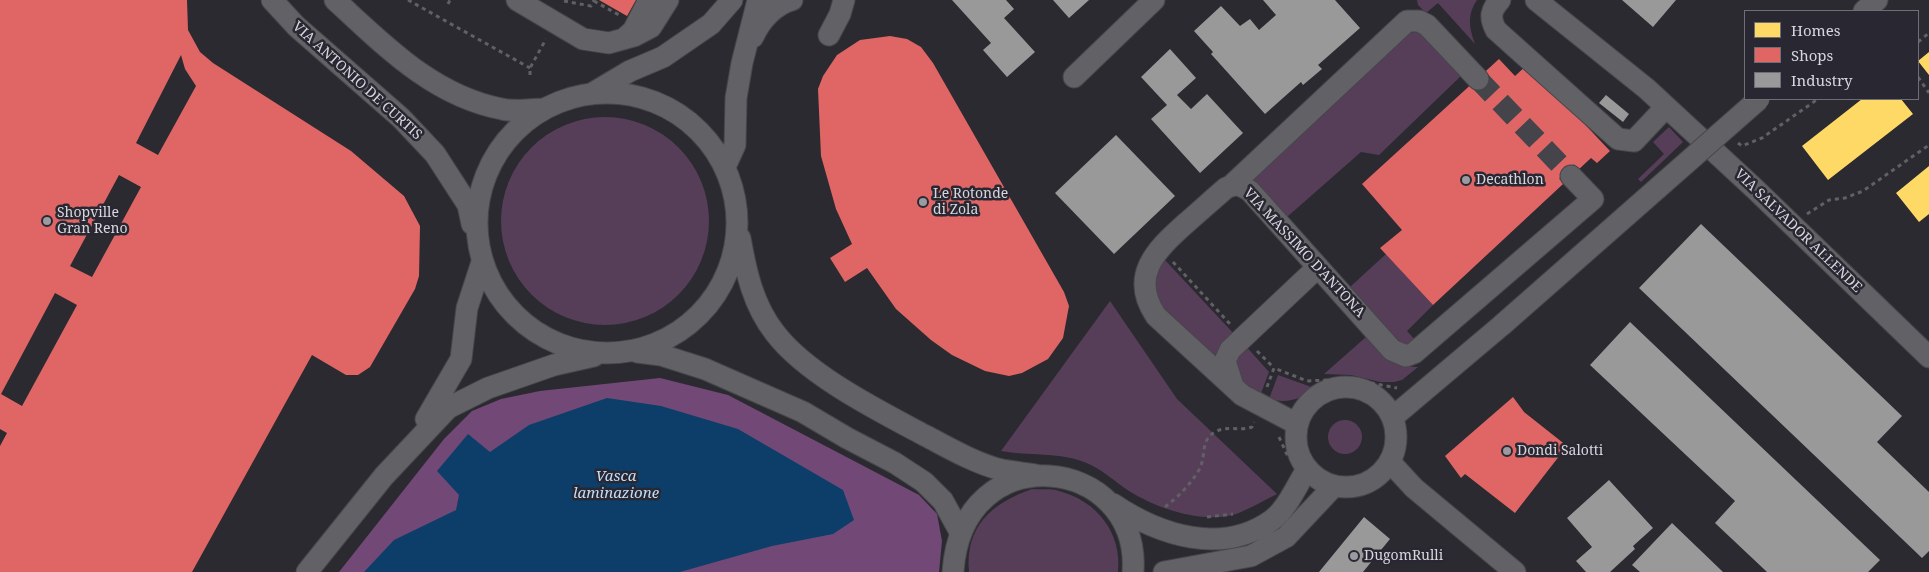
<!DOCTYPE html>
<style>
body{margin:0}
#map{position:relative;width:1929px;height:572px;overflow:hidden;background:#2b2a30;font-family:"Noto Serif",serif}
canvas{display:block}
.legend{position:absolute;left:1744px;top:10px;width:175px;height:90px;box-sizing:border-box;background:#292832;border:1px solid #6f6e76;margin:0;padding:6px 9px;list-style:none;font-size:15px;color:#d7d6dd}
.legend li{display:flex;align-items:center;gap:10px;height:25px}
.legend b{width:25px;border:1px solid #6f6e76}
</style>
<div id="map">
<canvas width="1929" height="572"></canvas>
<ul class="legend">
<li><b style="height:14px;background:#ffd966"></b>Homes</li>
<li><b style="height:14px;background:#e06666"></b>Shops</li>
<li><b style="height:14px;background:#999"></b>Industry</li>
</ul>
</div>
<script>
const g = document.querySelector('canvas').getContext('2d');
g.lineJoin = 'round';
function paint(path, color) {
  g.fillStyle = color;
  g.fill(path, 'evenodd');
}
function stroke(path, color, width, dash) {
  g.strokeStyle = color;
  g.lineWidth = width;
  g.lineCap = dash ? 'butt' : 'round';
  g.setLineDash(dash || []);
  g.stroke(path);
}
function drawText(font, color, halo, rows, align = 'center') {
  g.font = font + ' "Noto Serif",serif';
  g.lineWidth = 5;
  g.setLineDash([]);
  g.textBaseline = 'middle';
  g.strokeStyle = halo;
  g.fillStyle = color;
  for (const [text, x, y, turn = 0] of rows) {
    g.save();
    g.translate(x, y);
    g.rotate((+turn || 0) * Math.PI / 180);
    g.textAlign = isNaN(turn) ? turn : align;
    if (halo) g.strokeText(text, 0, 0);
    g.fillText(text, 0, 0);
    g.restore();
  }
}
const green = new Path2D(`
 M 1417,0 L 1477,0 C 1467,15 1469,27 1475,44 L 1438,3 L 1426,13 L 1418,5 Z
 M 1416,32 L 1423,34 L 1463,74 L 1379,155 L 1361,152 L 1287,217 L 1251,178 L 1408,33 Z
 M501 221a104 104 0 1 1 208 0a104 104 0 1 1-208 0Z
 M 1669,127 L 1683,142 L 1641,182 L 1638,179 L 1664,154 L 1653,142 Z
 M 1386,254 L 1433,305 L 1407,331 L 1416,341 L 1407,346 L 1395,338 L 1350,287 Z
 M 1164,259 L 1235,335 L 1219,365 C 1191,338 1135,303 1164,259 Z
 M 1110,301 L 1177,399 L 1277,494 C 1264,500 1250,509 1236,514 C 1202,524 1158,509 1129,491 C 1114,481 1102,469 1084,462 C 1058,452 1029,456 1001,451 Z
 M 1366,337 C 1384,355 1391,366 1418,367 L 1402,380 L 1394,382 L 1380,382 L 1351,375 L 1324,374 Z
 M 1244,344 L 1269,372 L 1260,396 L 1241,385 L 1233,362 Z
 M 1278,375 L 1317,389 C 1301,399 1287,404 1269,399 Z
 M1328 437a17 17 0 1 1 34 0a17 17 0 1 1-34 0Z
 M 1032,489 C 1041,490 1051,488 1059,491 C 1097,501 1122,533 1118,572 L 969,572 C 965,526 992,503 1032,489 Z`);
const forest = new Path2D(`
 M 660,378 L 728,395 L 919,495 L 937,514 L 942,541 L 939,572 L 339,572 L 444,439 L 472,411 L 501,399 L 540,391 Z`);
const water = new Path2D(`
 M 607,398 L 661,406 L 738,429 L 843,490 L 854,520 L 833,534 L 772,546 L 680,572 L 364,572 L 394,540 L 456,510 L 459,495 L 437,471 L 468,434 L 490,452 L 529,425 Z`);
const homes = new Path2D(`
 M 1929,52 L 1929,75 L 1918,61 Z
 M 1862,99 L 1901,99 L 1913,114 L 1828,180 L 1802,146 Z
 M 1929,166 L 1929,214 L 1919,222 L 1896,193 Z`);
const shops = new Path2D(`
 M 0,0 L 187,0 L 188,30 L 200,52 L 213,63 L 351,151 L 404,196 L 420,226 L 419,276 L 415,289 L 370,367 L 358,375 L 346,375 L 312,355 L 192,572 L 0,572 L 0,446 L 7,433 L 0,429 ZM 181,55 L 185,69 L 196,86 L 158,155 L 136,143 ZM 119,175 L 141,187 L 92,277 L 70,266 ZM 55,293 L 77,305 L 22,406 L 1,394 Z
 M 599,0 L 636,0 L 627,16 Z
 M 890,36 L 907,39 L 921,47 L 933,63 L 1064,292 L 1069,306 L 1063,338 L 1048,359 L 1022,373 L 1009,376 L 985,371 L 952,355 L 931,340 L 896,309 L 867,268 L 845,282 L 830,258 L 852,244 L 836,209 L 821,156 L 818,89 L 823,76 L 837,55 L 860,40 Z
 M 1499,59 L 1515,76 L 1528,64 L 1610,151 L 1597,163 L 1591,158 L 1433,305 L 1380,248 L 1402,230 L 1362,184 Z
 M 1513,397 L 1524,412 L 1567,446 L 1515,513 L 1465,474 L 1461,478 L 1445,456 Z`);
const industry = new Path2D(`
 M 952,0 L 1006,0 L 1014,9 L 1004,18 L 1035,52 L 1007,77 L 983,50 L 991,43 Z
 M 1053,0 L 1089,0 L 1069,18 Z
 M 1263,0 L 1335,0 L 1360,28 L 1318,65 L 1322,69 L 1303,85 L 1301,82 L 1265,114 L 1211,54 L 1213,52 L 1194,31 L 1221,6 L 1240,26 L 1250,19 L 1259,30 L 1276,15 Z
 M 1622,0 L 1676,0 L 1653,27 Z
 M 1170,49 L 1196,78 L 1177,95 L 1191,109 L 1207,94 L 1243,133 L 1200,173 L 1151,119 L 1167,105 L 1141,77 Z
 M 1606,95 L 1629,114 L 1623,122 L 1599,103 Z
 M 1116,135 L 1175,196 L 1114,254 L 1055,193 Z
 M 1701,224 L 1902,416 L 1877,442 L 1929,492 L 1929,551 L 1922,558 L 1639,288 Z
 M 1630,322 L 1880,560 L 1868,572 L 1767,572 L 1715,523 L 1735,501 L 1590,365 Z
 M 1609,480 L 1653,528 L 1633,546 L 1635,549 L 1610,572 L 1586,572 L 1576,561 L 1592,547 L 1567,518 Z
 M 1364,517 L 1390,539 L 1363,572 L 1319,572 Z
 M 1672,523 L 1723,572 L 1640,572 L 1632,565 Z`);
const minorTunnel = new Path2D(`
 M 1478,79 L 1571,176`);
const path = new Path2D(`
 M 408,0 L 530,68
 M 564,1 L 591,6 L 594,0
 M 594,1 L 619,15
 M 448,4 L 450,0
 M 1918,42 L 1929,33
 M 530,75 L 530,68 L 546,39
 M 1918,77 L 1929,93
 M 1738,143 L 1742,146 L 1762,138 L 1818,99
 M 1807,214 L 1829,200 L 1845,198 L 1863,191 L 1929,145
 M 1173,262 L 1230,324
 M 1257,351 L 1274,368
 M 1267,387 L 1274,368 L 1307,381 L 1350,379 L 1397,388
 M 1279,437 L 1289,459
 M 1165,507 C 1178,497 1190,485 1199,470 C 1207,456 1199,439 1217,431 C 1227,426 1241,431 1252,427 L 1254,422
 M 1207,517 L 1233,514`);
const minor = new Path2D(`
 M 272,0 L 296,26 L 401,118 L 435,154 L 468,205 L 472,224
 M 335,0 C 384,45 433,96 502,109 C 514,112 530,109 543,109
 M 517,0 L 583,39 L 609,43 L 634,36 L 651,27 L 668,0
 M 1500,0 C 1491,10 1489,17 1496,30 L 1618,139 L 1634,141 L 1666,107
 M 1536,0 L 1647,89 L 1755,189 L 1929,357
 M 1864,11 L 1877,0
 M 829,35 L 840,14 L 844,0
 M 753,37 C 760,21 774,5 792,0
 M 625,38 L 633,31 L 649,0
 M 1074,77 L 1154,0
 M477 223a130 130 0 1 1 260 0a130 130 0 1 1-260 0Z
 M 593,93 L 630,71 L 663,57 L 711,24 L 732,0
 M 725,167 L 735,145 L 736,98 L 742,63 L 758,0
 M 1233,184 L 1407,21 L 1419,21 L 1427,25 L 1478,79
 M 740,238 C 746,272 753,305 775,333 C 807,375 879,411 926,436 C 949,448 973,462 998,469 C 1011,472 1024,473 1036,475
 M 637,352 L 661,355 L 705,369 L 803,412 L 847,438 L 895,463 L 924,482 L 943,501 L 960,532
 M 1233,386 L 1225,361 L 1230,350 L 1318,267
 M1296 437a50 50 0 1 1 100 0a50 50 0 1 1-100 0Z
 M 1393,417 L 1502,325
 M 426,419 L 461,359 L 467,308 L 482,262
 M 1297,424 L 1242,395 L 1156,316 C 1129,276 1156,250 1185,224 C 1199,212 1212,200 1226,188 C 1236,183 1241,185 1250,191 L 1392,350 L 1406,356 L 1414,353 L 1593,199 L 1571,176
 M 1390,462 L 1414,488 L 1515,572
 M 1113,504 C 1159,535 1222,556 1272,520 C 1287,509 1297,485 1307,469
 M 307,572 L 384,476 L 448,408 L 488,388 L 554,365 L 594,356
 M 953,572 C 962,433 1141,455 1133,572
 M 1164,572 L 1251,556 L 1286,537 L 1334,486`);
const minorBridge = new Path2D(`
 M 1502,325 L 1759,99`);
const markers = [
 [1466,180,5,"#9b9aa0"],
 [923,202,5,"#9b9aa0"],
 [47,221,5,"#9b9aa0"],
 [1507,451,5,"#9b9aa0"],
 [1354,556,5,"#9b9aa0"]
];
const streetNames = [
 ["VIA ANTONIO DE CURTIS",357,81,42],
 ["VIA SALVADOR ALLENDE",1798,231,44],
 ["VIA MASSIMO D'ANTONA",1304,253,47]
];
const poiNames = [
 ["Decathlon",1476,180],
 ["Le Rotonde",933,194],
 ["di Zola",933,210],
 ["Shopville",57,213],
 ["Gran Reno",57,229],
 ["Dondi Salotti",1517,451],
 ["DugomRulli",1364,556]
];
const waterNames = [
 ["Vasca",616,477],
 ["laminazione",616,494]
];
paint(green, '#563e59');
paint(forest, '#724976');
paint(water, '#0d3e69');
paint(homes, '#ffd966');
paint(shops, '#e06666');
paint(industry, '#999');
stroke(minorTunnel, '#45444a', 21, [21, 11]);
stroke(minor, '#47464b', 23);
stroke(path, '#616065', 3, [4, 4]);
stroke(minor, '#626166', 21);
stroke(minorBridge, '#47464b', 23, []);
stroke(minorBridge, '#626166', 21);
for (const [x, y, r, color] of markers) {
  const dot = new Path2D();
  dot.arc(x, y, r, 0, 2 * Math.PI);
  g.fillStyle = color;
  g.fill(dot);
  stroke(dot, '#292832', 2);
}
drawText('14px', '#d7d6dd', '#292832', streetNames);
drawText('14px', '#d7d6dd', '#292832', poiNames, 'left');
drawText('italic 15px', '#c1ddfb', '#292832', waterNames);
</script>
